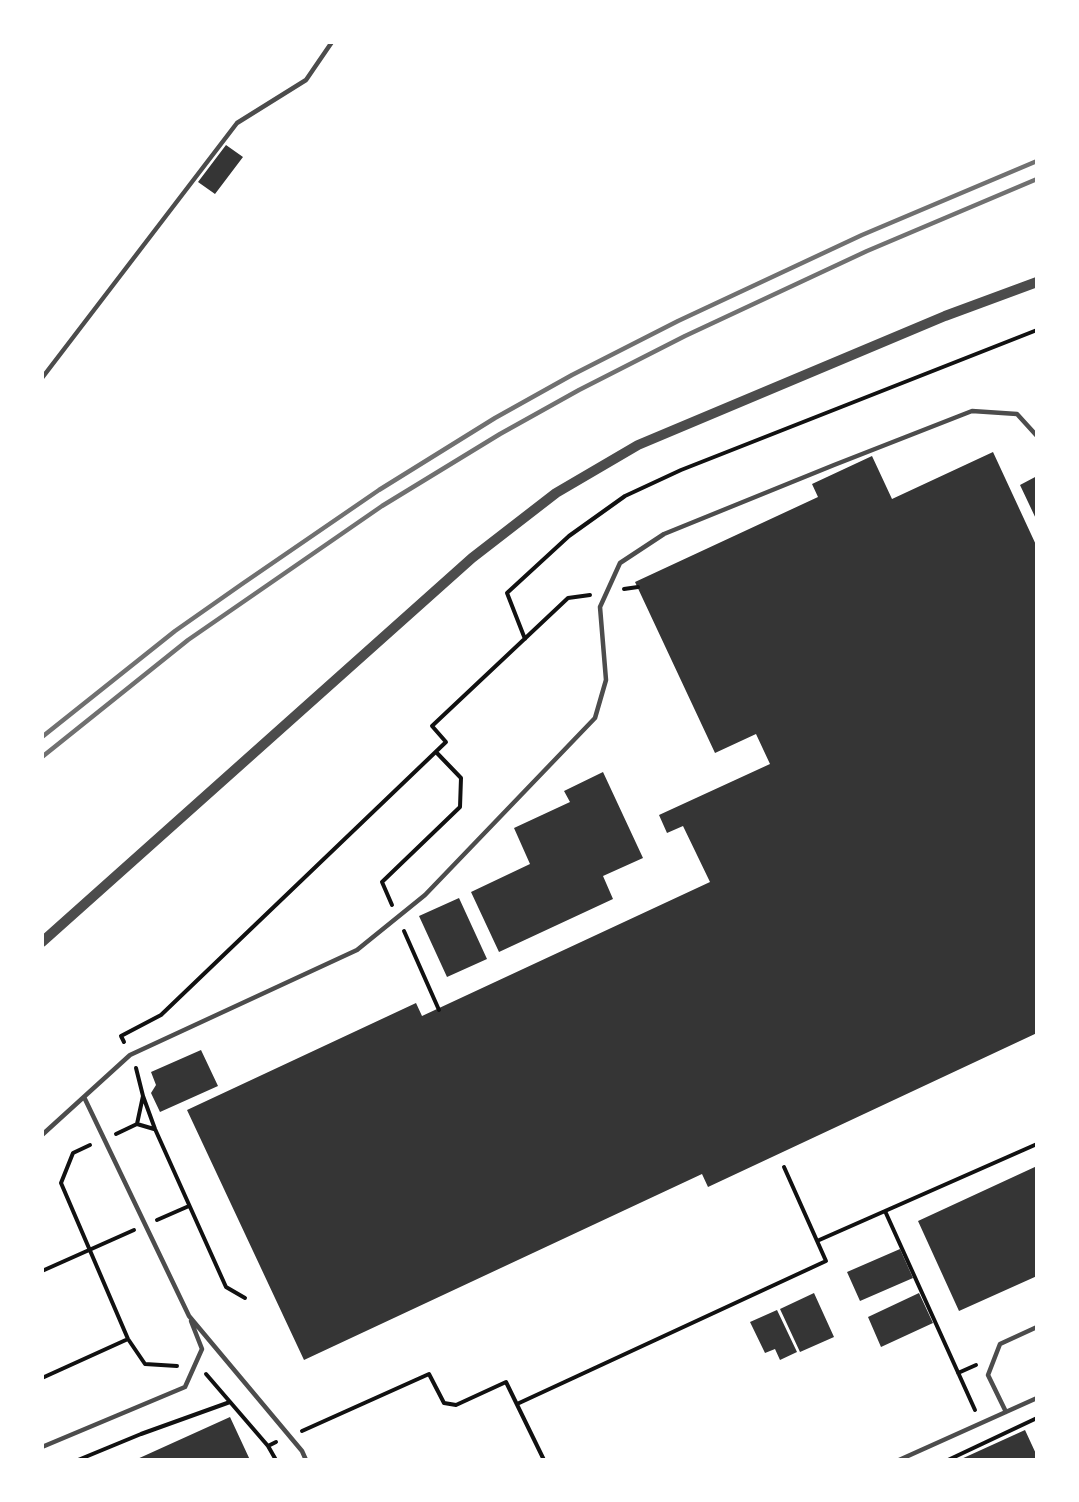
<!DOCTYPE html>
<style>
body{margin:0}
#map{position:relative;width:1079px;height:1502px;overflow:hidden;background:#fff;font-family:"Public Sans",sans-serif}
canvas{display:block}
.frame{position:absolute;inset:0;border:44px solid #fff;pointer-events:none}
</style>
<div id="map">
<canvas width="1079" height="1502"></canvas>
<div class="frame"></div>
</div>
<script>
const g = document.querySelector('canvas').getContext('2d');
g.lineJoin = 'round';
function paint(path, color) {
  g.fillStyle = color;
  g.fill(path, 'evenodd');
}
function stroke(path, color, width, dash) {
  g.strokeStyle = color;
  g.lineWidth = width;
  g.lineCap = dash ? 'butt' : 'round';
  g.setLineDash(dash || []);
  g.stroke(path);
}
const building = new Path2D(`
 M 226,145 L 243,157 L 215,194 L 198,182 Z
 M 993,452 L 1037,547 L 1037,1033 L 708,1187 L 702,1174 L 304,1360 L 187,1110 L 416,1003 L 422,1016 L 710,882 L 683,826 L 667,833 L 659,815 L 770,764 L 756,734 L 715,753 L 635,582 L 818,497 L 812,484 L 872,456 L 892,499 Z
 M 1037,476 L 1037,521 L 1020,485 Z
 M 603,772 L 643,858 L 603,876 L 613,899 L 499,952 L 471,892 L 530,864 L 514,828 L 570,802 L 564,791 Z
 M 459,898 L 487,959 L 447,977 L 419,916 Z
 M 201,1050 L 218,1086 L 160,1112 L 151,1093 L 156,1085 L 151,1072 Z
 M 1037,1166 L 1037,1276 L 959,1311 L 918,1221 Z
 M 900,1249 L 913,1278 L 860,1301 L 847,1272 Z
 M 814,1293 L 834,1337 L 800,1352 L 780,1309 Z
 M 919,1293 L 933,1323 L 881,1347 L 868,1317 Z
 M 777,1310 L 797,1352 L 780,1360 L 775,1349 L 765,1353 L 750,1322 Z
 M 230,1417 L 250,1460 L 135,1460 Z
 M 1025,1430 L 1037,1456 L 1037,1460 L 959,1460 Z`);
const path = new Path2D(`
 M 624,589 L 638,587
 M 525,639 L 507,593 L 569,536 L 625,496 L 681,470 L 1037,330
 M 392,905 L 382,882 L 460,807 L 461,778 L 436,752
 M 404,931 L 439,1010
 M 124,1042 L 121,1036 L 161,1015 L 446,742 L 432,726 L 568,598 L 590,595
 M 136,1068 L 143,1096
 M 137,1124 L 154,1129
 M 116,1134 L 137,1124 L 143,1096 L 155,1129 L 226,1287 L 245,1298
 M 90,1145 L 73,1153 L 61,1183 L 128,1339 L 145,1364 L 177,1366
 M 885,1211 L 975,1410
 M 157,1220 L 189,1206
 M 817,1241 L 1037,1144
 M 42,1271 L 134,1230
 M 958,1373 L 976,1365
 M 206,1374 L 268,1446 L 276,1442
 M 42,1378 L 128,1339
 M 517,1404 L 826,1261 L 784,1167
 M 302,1431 L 429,1374 L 444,1403 L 456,1405 L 506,1382 L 544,1460
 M 268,1446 L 276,1460
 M 78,1460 L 141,1434 L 230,1402
 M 948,1460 L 1037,1418`);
const service = new Path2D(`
 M 42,378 L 237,123 L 306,80 L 332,42
 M 84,1097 L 189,1316 L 302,1451 L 306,1460
 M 42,1135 L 130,1055 L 357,950 L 425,895 L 595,718 L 606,680 L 600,607 L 620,563 L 664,534 L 834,465 L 972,411 L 1017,414 L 1037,436
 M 1006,1412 L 988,1375 L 1000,1344 L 1037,1327
 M 42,1447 L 185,1387 L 202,1349 L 191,1321
 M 899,1460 L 1037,1398`);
const tertiary = new Path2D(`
 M 42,942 L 472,558 L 556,493 L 638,445 L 945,316 L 1037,282`);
const rail = new Path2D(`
 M 42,737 L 175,631 L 242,584 L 379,490 L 495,418 L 572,375 L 678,321 L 862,235 L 1037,161
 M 42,757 L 188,640 L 382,506 L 500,434 L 579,390 L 685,336 L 867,251 L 1037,179`);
paint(building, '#353535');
stroke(path, '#111', 4);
stroke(service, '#4c4c4c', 4.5);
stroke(tertiary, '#4c4c4c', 10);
stroke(rail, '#707070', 4.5);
</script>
